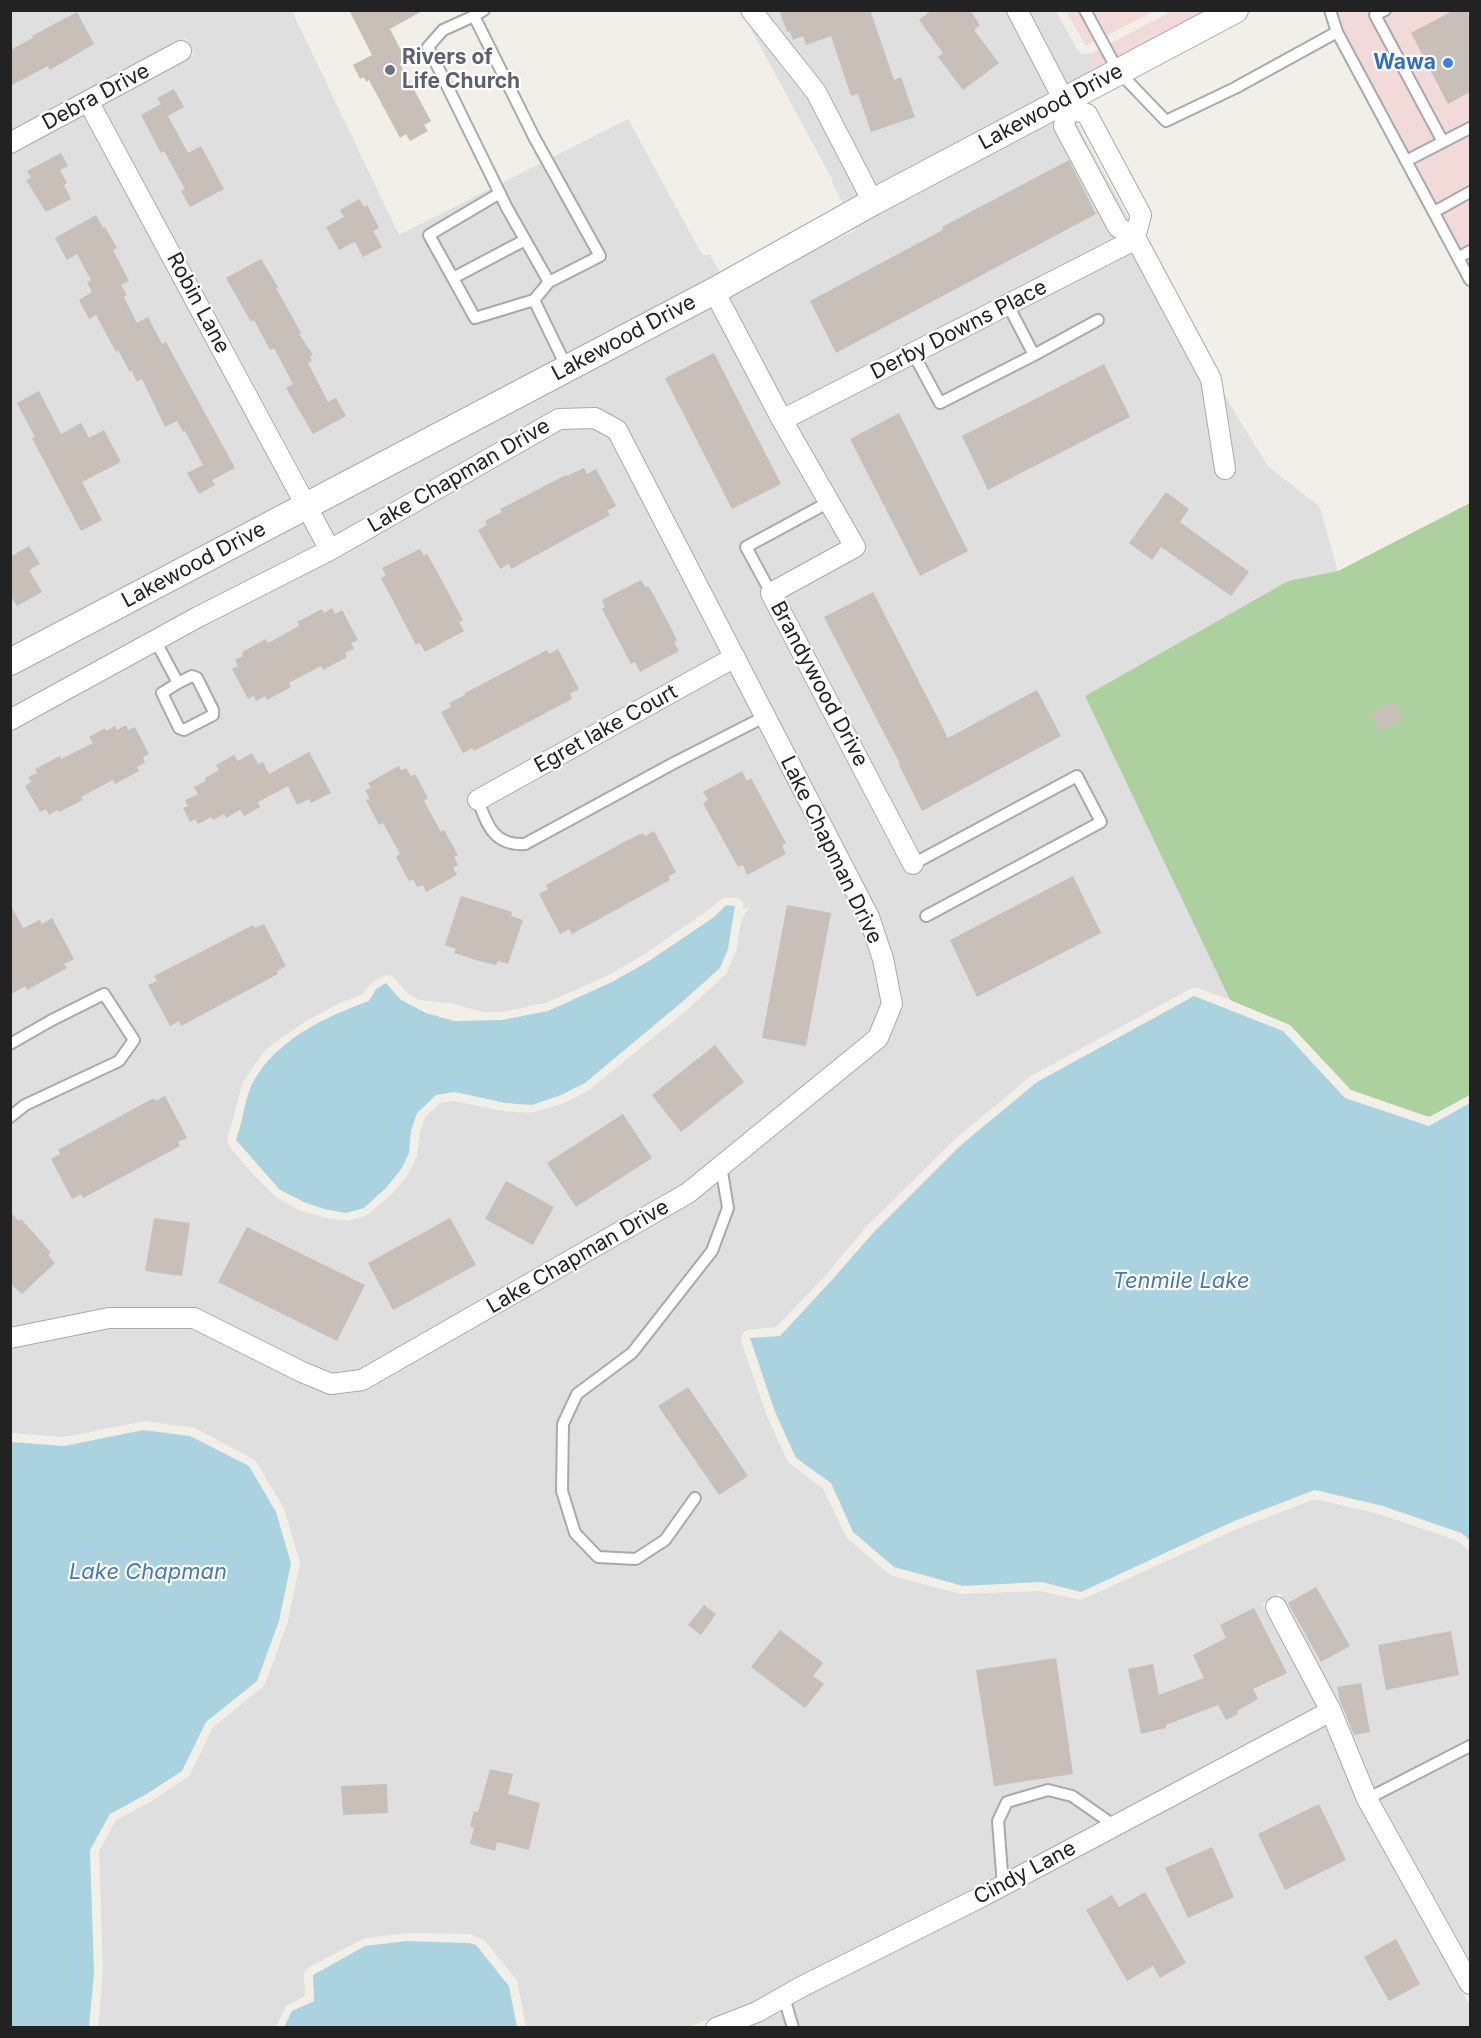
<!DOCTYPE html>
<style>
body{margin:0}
#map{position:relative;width:1481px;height:2038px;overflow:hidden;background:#f2efe9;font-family:Inter,sans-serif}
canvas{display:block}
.frame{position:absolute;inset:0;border:12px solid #222;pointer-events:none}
</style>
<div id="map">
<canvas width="1481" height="2038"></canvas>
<div class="frame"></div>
</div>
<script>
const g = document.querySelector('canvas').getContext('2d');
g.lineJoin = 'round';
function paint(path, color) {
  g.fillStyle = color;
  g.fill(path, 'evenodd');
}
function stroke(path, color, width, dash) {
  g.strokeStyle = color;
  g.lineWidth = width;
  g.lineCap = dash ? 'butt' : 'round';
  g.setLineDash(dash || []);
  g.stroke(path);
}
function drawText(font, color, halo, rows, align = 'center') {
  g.font = font + ' Inter,sans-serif';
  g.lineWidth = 4.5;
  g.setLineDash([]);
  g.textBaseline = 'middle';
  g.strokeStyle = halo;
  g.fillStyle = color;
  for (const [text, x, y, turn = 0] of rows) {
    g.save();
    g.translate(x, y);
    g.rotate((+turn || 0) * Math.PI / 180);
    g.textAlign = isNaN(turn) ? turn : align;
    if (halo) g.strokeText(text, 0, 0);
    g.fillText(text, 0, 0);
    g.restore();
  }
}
const residential = new Path2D(`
 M 11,11 L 292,11 L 399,235 L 628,119 L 700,251 L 704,255 L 710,255 L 722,276 L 312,492 L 102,104 L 194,55 L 186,38 L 11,132 Z
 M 741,11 L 1056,11 L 1078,51 L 1082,54 L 1090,54 L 1094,61 L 1088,77 L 878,188 L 826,87 L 794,48 L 777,61 L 807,98 L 859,199 L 845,207 L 833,185 L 832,179 Z
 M 83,114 L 293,502 L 11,652 L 11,154 Z
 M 1056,116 L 1055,131 L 1106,227 L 1125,217 L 1075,124 L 1076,122 L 1235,413 L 1268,466 L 1320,507 L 1338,572 L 1288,581 L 1085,696 L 1230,1000 L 1198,988 L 1192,988 L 1031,1076 L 954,1140 L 866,1227 L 825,1276 L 776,1327 L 747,1330 L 742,1334 L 741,1341 L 767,1416 L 788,1462 L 823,1489 L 847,1538 L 890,1575 L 960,1594 L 1040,1591 L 1081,1600 L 1237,1529 L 1315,1499 L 1379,1514 L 1456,1540 L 1470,1551 L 1470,1961 L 1377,1794 L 1345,1714 L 1280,1593 L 1262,1604 L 1317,1707 L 979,1888 L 753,2003 L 688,2027 L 526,2027 L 517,1980 L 484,1940 L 470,1934 L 409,1933 L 365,1938 L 309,1967 L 304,1973 L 305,1996 L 286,2006 L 276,2027 L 98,2027 L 103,1973 L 99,1851 L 116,1820 L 150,1802 L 189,1776 L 213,1727 L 264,1686 L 287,1624 L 300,1563 L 284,1508 L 255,1460 L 195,1428 L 145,1421 L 64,1437 L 11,1433 L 10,674 L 709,305 L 715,314 L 733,304 L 728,294 L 781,265 L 856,230 L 853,224 ZM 729,897 L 739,899 L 743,902 L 743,909 L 749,907 L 741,921 L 736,952 L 726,974 L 687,1010 L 589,1090 L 564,1103 L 530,1113 L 503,1111 L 454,1101 L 440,1103 L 425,1117 L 420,1132 L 417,1156 L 409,1173 L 392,1194 L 366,1216 L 346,1221 L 322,1217 L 299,1210 L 276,1197 L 251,1172 L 229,1146 L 227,1140 L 243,1082 L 264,1051 L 297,1027 L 335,1005 L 363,994 L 370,984 L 384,975 L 392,976 L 407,993 L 419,1000 L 450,1003 L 483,1012 L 501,1012 L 546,1003 L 609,975 L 645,954 L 708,910 L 723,898 Z
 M 1325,1725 L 1358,1804 L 1470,2006 L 1470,2028 L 743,2028 L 762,2020 L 805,1996 L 988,1905 Z`);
const commercial = new Path2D(`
 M 1066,11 L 1154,11 L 1086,46 Z
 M 1172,11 L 1215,11 L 1088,77 L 1094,61 L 1090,54 Z
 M 1325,11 L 1470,11 L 1470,278 Z`);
const forest = new Path2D(`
 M 1470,503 L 1470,1095 L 1429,1117 L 1351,1090 L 1290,1025 L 1230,1000 L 1085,696 L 1288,581 L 1338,571 Z`);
const water = new Path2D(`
 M 726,905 L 735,906 L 728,949 L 720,968 L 681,1003 L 585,1083 L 561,1095 L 532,1105 L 505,1103 L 455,1092 L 436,1095 L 417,1113 L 411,1131 L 409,1153 L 402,1168 L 386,1188 L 364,1208 L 346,1213 L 324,1209 L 304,1202 L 280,1190 L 236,1140 C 242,1124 246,1094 253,1082 C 277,1039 325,1017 369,1001 L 376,989 L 386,983 L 401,1000 L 426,1013 L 454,1021 L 502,1020 L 548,1011 L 612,982 L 649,961 L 714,917 Z
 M 1194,996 L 1283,1031 L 1345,1098 L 1429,1126 L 1470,1103 L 1470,1540 L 1461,1533 L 1383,1506 L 1315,1490 L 1234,1521 L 1081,1592 L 1042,1582 L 963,1586 L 894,1567 L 853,1532 L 831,1483 L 796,1458 L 775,1412 L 750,1338 L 780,1336 L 831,1281 L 873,1233 L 961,1145 L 1037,1082 Z
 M 143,1430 L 190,1436 L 249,1466 L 276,1512 L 291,1563 L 279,1621 L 257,1681 L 206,1722 L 182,1771 L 145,1795 L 110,1814 L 90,1850 L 94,1973 L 89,2027 L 11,2027 L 11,1442 L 64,1446 Z
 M 407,1941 L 469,1943 L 476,1945 L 509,1986 L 517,2027 L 284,2027 L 292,2011 L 314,2001 L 313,1975 L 365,1946 Z`);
const building = new Path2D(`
 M 349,10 L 424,10 L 390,29 L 404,56 L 401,58 L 403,62 L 400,64 L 431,121 L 424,125 L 428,131 L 410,141 L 406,134 L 400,138 L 369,80 L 366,82 L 364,77 L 360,79 L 353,65 L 372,55 Z
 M 779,10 L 870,10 L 894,80 L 901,77 L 915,117 L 871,132 L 858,94 L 851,96 L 831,36 L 806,45 L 803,36 L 793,40 L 790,31 L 787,32 Z
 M 932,10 L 970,10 L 980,25 L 974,30 L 999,63 L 963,90 L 938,57 L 943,53 L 919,20 Z
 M 1454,10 L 1467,10 L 1470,18 L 1470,92 L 1448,104 L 1411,33 Z
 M 77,12 L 94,44 L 50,70 L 48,66 L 10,86 L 10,50 L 33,38 L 32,36 Z
 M 174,89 L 184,107 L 168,116 L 188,153 L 201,146 L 224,189 L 190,207 L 181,191 L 185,189 L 164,151 L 161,153 L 141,115 L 161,104 L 157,98 Z
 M 61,153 L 68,166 L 60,170 L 67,183 L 64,185 L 71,199 L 46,212 L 26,180 L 31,178 L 27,171 Z
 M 1069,160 L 1096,214 L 836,353 L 810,301 L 943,230 L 942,227 Z
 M 359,199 L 364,207 L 367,205 L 379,228 L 373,231 L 382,247 L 363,257 L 355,242 L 339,250 L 326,227 L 344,217 L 340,210 Z
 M 96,215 L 103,228 L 105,227 L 117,248 L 113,250 L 129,281 L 121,285 L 127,295 L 124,297 L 137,323 L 148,317 L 162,344 L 166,342 L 235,468 L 212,480 L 215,485 L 199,494 L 187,473 L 203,465 L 185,431 L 183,432 L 177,421 L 165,427 L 142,379 L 137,382 L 132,371 L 130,372 L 118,350 L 116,352 L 96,315 L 89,319 L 79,300 L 92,292 L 87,282 L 91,280 L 77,254 L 67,260 L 55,238 Z
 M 261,259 L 278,287 L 276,288 L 301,333 L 299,334 L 313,355 L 310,356 L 312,361 L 308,363 L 328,402 L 336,398 L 346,416 L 313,434 L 286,388 L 293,384 L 274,348 L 270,350 L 254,320 L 251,322 L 226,278 Z
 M 714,353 L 781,484 L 732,509 L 665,378 Z
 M 1104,364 L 1130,417 L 988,490 L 962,436 Z
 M 39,391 L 61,434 L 81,423 L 89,438 L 104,430 L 121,462 L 82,482 L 102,520 L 81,531 L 32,438 L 35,437 L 17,403 Z
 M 899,413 L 968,551 L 920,576 L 850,439 Z
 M 584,468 L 587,474 L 596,469 L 616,506 L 607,511 L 610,515 L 511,569 L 509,564 L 500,569 L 478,530 L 487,525 L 485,521 L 502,512 L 500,509 L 566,475 L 567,476 Z
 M 1166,492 L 1189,509 L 1180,522 L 1249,572 L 1231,596 L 1161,547 L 1152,560 L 1129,543 Z
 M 29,546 L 40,564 L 29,570 L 42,592 L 17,606 L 10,595 L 10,557 Z
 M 420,549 L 424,556 L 427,554 L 435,568 L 463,620 L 459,622 L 464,631 L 425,652 L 420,643 L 416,645 L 381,578 L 386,575 L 382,568 Z
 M 641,580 L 646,588 L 648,586 L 652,592 L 674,634 L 677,640 L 674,642 L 679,651 L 640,672 L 635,662 L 631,664 L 602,609 L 605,607 L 602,600 Z
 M 873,592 L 948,738 L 1037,690 L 1061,736 L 922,811 L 899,765 L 900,764 L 824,617 Z
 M 332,608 L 335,614 L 342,610 L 358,640 L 351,643 L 354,649 L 345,653 L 347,657 L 323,670 L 321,666 L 289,683 L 291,687 L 267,700 L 265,696 L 256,701 L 254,696 L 248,699 L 232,669 L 238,666 L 235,660 L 243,656 L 242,652 L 266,639 L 268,643 L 299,626 L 297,622 L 322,609 L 324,613 Z
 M 558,649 L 579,689 L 570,694 L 572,699 L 474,751 L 472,748 L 463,753 L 441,712 L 451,707 L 449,703 L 465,695 L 465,693 L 547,650 L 549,654 Z
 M 1393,702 L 1402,720 L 1379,731 L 1371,713 Z
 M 126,725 L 128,730 L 135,727 L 149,754 L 143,757 L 145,763 L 137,767 L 139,771 L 115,784 L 113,780 L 81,797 L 83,800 L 59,812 L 57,810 L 49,815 L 46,809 L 40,812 L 25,786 L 31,782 L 28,777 L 37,773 L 35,769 L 60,756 L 61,759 L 93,743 L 89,737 L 105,728 L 106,731 L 115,726 L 117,730 Z
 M 309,752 L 331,793 L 311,803 L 309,799 L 297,805 L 288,786 L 258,802 L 260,807 L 244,816 L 240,810 L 226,818 L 224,814 L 213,820 L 211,817 L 198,824 L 195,819 L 190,822 L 183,808 L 188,806 L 185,800 L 198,794 L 194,787 L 206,781 L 205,778 L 219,770 L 216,765 L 234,755 L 238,761 L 252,753 L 258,764 L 263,762 L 269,774 Z
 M 399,766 L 401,770 L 406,768 L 411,776 L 415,774 L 428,798 L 424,801 L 441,832 L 444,830 L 458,855 L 454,857 L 458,865 L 453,868 L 457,875 L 426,892 L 423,885 L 417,887 L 413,879 L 409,881 L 396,857 L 400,854 L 383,823 L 379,825 L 366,800 L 370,799 L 365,790 L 371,788 L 368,783 Z
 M 742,771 L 747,781 L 751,778 L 786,843 L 782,846 L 786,854 L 747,875 L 743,865 L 738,867 L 703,803 L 708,800 L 703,792 Z
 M 654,831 L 676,872 L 668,877 L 670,880 L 572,934 L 569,929 L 560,934 L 539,894 L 548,889 L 546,885 L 626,841 L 643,833 L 645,836 Z
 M 1073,876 L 1101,933 L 977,997 L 950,940 Z
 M 461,896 L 512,912 L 511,916 L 523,920 L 508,964 L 498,961 L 496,965 L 479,961 L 454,953 L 456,949 L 445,945 Z
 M 10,904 L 23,928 L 40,920 L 42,924 L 52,918 L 74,959 L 64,964 L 67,968 L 27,990 L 25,986 L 10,995 Z
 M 787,905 L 831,913 L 806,1046 L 762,1038 Z
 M 264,924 L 286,966 L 277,971 L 278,974 L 181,1026 L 179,1021 L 170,1026 L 148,985 L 157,981 L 154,976 L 253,925 L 255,928 Z
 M 715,1045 L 744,1082 L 681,1132 L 652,1095 Z
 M 165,1096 L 187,1138 L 178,1142 L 180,1146 L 83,1198 L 81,1194 L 72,1199 L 51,1159 L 60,1154 L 58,1150 L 137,1107 L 154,1098 L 156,1101 Z
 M 623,1114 L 652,1158 L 576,1207 L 547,1163 Z
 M 506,1181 L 554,1207 L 533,1245 L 485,1219 Z
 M 10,1212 L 19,1221 L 21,1219 L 39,1239 L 51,1253 L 48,1255 L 55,1263 L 22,1294 L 10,1283 Z
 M 154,1218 L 190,1223 L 182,1276 L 145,1271 Z
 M 450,1218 L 476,1265 L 393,1310 L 368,1263 Z
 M 247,1227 L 365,1285 L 337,1341 L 218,1282 Z
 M 688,1387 L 748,1476 L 719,1495 L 658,1406 Z
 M 1316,1587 L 1350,1646 L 1321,1662 L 1288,1603 Z
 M 704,1605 L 716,1614 L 701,1635 L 688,1625 Z
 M 1254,1608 L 1287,1673 L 1253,1689 L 1258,1699 L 1237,1711 L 1238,1714 L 1226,1720 L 1218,1705 L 1166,1725 L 1166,1728 L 1141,1734 L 1128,1669 L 1153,1664 L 1159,1695 L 1204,1678 L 1193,1655 L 1226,1638 L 1220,1625 Z
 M 780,1630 L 823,1663 L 813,1676 L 824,1684 L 805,1708 L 751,1667 Z
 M 1451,1631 L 1459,1675 L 1386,1690 L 1378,1645 Z
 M 1056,1658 L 1073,1774 L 994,1786 L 976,1670 Z
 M 1361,1683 L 1370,1732 L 1354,1735 L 1340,1701 L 1337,1687 Z
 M 490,1769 L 513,1774 L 508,1794 L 540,1803 L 529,1850 L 497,1842 L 495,1851 L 470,1844 L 474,1828 L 470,1827 L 474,1811 L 478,1812 Z
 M 387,1784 L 388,1813 L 343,1815 L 341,1786 Z
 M 1319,1804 L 1346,1860 L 1285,1890 L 1258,1834 Z
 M 1212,1847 L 1234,1897 L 1188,1918 L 1165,1868 Z
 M 1145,1892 L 1186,1963 L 1160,1978 L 1153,1966 L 1127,1981 L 1086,1910 L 1112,1895 L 1119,1907 Z
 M 1396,1939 L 1420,1984 L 1389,2001 L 1364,1957 Z`);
const service = new Path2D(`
 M 484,10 L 474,16 L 534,137 L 600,256 L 549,282 L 534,300 L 567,368
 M 1085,10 L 1118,71 L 1166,121 L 1235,88 L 1337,32 L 1330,10
 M 1385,10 L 1375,15 L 1443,142
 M 474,16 L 443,30 L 428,47 L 507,208 L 549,282
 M 1337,32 L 1470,280
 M 1406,161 L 1470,128
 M 500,193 L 429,235 L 475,318 L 534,300
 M 1434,212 L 1470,192
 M 1458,258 L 1470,251
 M 453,278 L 525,240
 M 913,353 L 940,403 L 1034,355 L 1008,305
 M 1034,355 L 1098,320
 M 771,593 L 746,547 L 829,502
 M 155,640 L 178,683 L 162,693 L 179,728 L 184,730 L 213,715 L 213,710 L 197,678 L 192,676 L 178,683
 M 478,800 C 487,825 494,846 525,844 L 674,763 L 766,716
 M 913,864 L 1077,776 L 1101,822 L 926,916
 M 10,1044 L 52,1020 L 104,994 L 134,1040 L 119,1061 L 25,1105 L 10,1117
 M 695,1498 L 665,1540 L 636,1559 L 598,1557 L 575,1533 L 562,1491 L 563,1424 L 577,1394 L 632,1353 L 712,1251 L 728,1208 L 721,1166
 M 1367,1799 L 1470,1746
 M 1003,1886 L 998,1821 L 1007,1802 L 1048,1790 L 1072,1796 L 1115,1826
 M 784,1997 L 793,2028`);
const minor = new Path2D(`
 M 751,10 L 816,92 L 873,202
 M 1017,10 L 1068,108 L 1064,126 L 1118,227 L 1135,237 L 1211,379 L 1225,469
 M 88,101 L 330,550
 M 1068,108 L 1087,114 L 1141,215 L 1135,237
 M 10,143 L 181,51
 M 714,291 L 782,420 L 855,547 L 771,593 L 913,864
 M 782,420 L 1136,239
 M 10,720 L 198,617 L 330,550 L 559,419 L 595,418 L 617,430 L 869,917 L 883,959 L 892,1004 L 878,1038 L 688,1193 L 362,1380 L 331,1384 L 302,1372 L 194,1318 L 109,1318 L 10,1338
 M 478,800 L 735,657
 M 1276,1607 L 1331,1711 L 1367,1799 L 1470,1984
 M 716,2028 L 757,2012 L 801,1987 L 983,1896 L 1331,1711`);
const tertiary = new Path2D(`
 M 10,662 L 714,291 L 873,202 L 1235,10`);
const markers = [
 [1448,63,6,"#3f7fe0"],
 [390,70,6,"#6b7280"]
];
const worshipNames = [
 ["Rivers of",402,58],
 ["Life Church",402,82]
];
const shopNames = [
 ["Wawa",1436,63]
];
const streetNames = [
 ["Debra Drive",96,97,-28],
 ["Lakewood Drive",1051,107,-28],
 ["Robin Lane",198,303,62],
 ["Derby Downs Place",959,330,-27],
 ["Lakewood Drive",624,338,-28],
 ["Lake Chapman Drive",459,476,-30],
 ["Lakewood Drive",194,565,-28],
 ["Brandywood Drive",819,684,62],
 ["Egret lake Court",606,729,-29],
 ["Lake Chapman Drive",831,850,64],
 ["Lake Chapman Drive",578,1257,-30],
 ["Cindy Lane",1025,1873,-28]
];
const waterNames = [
 ["Tenmile Lake",1181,1281],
 ["Lake Chapman",148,1572]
];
paint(residential, '#e0dfdf');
paint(commercial, '#f2dad9');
paint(forest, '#add19e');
paint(water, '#aad3df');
paint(building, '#c7bfb8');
stroke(service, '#a9a9a9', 14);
stroke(minor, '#a9a9a9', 22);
stroke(tertiary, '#a9a9a9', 28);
stroke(service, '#fff', 10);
stroke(minor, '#fff', 20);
stroke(tertiary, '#fff', 26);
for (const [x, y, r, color] of markers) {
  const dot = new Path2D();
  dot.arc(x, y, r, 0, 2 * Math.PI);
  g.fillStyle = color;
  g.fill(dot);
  stroke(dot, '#fff', 2);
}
drawText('bold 21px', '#5b616d', '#fff', worshipNames, 'left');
drawText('bold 21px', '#366cbe', '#fff', shopNames, 'right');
drawText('21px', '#222', '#fff', streetNames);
drawText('italic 22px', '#4a7aab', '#fff', waterNames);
</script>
